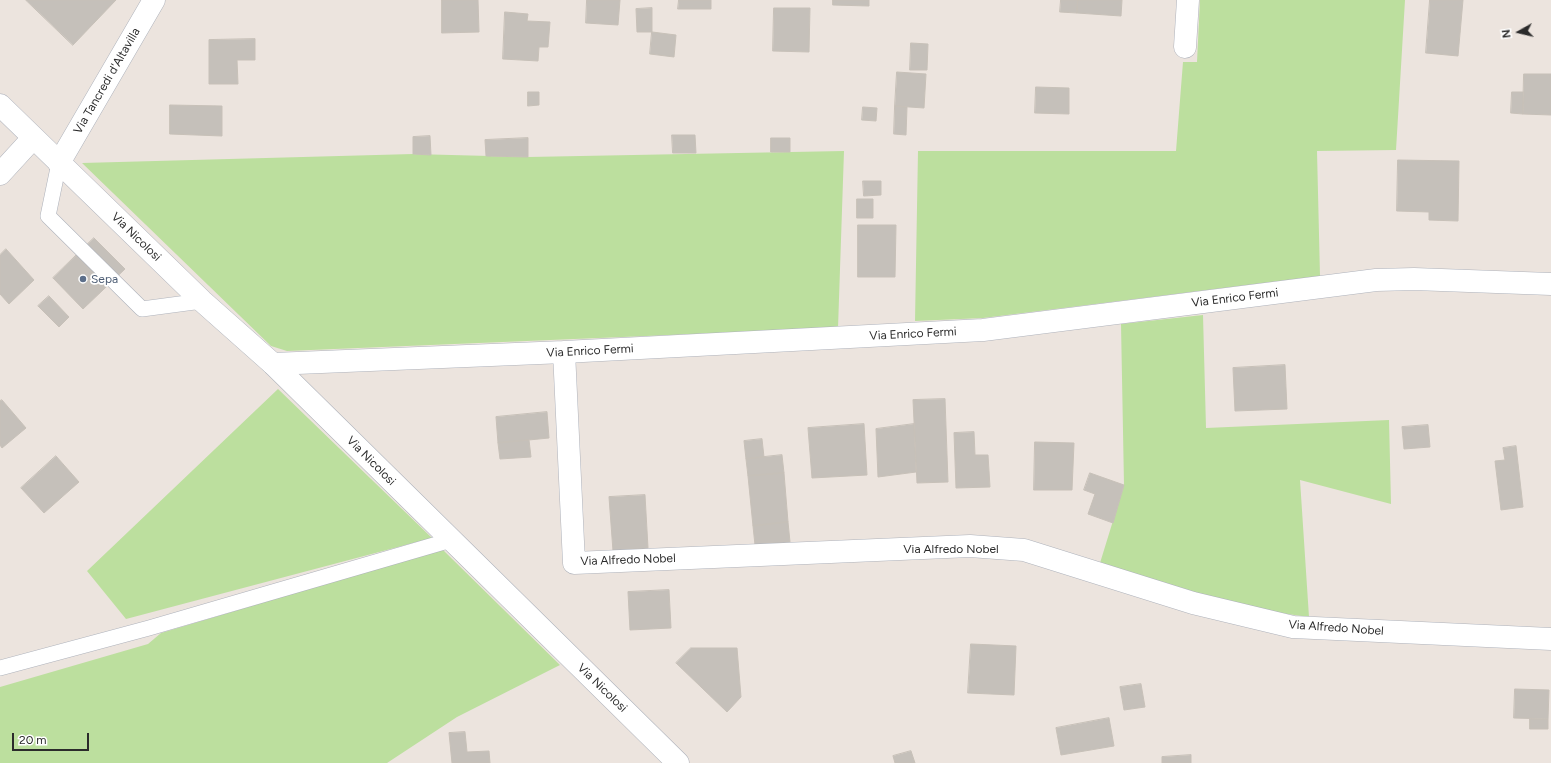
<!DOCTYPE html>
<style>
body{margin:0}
#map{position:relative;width:1551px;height:763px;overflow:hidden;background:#ece4de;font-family:Figtree,sans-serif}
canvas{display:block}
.north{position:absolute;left:1499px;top:12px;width:40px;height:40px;-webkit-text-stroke:3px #fff;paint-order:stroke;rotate:262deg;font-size:11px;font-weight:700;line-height:16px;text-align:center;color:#2b2b2b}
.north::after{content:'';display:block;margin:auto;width:14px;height:18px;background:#2b2b2b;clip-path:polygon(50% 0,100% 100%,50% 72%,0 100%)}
.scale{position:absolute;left:12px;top:733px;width:77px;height:18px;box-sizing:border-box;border:2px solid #2b2b2b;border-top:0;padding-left:5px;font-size:12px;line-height:14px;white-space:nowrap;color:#2b2b2b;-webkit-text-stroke:3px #fff;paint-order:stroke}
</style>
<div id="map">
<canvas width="1551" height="763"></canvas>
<div class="north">N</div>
<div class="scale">20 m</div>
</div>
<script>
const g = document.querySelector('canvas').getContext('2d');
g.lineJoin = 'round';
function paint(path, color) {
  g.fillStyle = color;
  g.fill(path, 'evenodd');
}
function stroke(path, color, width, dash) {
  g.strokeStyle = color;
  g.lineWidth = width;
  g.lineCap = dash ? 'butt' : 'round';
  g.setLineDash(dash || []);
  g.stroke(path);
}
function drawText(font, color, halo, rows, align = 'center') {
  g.font = font + ' Figtree,sans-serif';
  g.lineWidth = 3.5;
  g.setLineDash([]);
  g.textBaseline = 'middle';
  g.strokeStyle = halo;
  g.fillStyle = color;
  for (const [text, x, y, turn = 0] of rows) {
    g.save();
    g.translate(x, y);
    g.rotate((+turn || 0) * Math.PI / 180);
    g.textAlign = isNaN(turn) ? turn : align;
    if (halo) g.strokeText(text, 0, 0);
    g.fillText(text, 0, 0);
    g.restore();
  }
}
const green = new Path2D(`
 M 1200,0 L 1405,0 L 1396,150 L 1317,151 L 1320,276 L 983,318 L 915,321 L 918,151 L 1176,151 L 1183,62 L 1197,62 Z
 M 844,151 L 838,328 L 287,351 L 271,346 L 82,163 L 413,154 L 528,157 Z
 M 1203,315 L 1206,428 L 1389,420 L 1391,504 L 1300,480 L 1309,617 L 1280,613 L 1276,617 L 1100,563 L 1124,485 L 1121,324 Z
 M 278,389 L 432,538 L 126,619 L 87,571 Z
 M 442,549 L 560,665 L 457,717 L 387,763 L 0,763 L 0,687 L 148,644 L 161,633 Z`);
const building = new Path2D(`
 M 26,0 L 116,0 L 73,45 Z
 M 442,0 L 478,0 L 479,32 L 442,33 Z
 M 587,0 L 620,0 L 618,25 L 586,23 Z
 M 679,0 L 711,0 L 711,9 L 678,9 Z
 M 833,0 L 869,0 L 869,6 L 833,5 Z
 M 1061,0 L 1078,0 L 1077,13 L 1060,12 Z
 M 1078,0 L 1122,0 L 1121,16 L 1077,13 Z
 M 1430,0 L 1463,0 L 1458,56 L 1426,53 Z
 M 652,8 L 652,32 L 637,32 L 636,9 Z
 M 774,8 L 810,8 L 809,52 L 773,51 Z
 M 505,12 L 528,14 L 527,21 L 550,22 L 548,47 L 539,47 L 538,61 L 503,59 Z
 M 652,32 L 676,35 L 674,57 L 650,54 Z
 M 255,39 L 255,60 L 237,60 L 238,84 L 209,84 L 209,40 Z
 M 911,43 L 928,44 L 927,70 L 910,70 Z
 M 897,72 L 926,74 L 924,108 L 895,106 Z
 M 1524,74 L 1551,74 L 1551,115 L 1523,114 Z
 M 1036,87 L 1069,88 L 1069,114 L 1035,113 Z
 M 528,92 L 539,92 L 539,105 L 528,106 Z
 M 1512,92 L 1524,92 L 1523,114 L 1511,113 Z
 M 170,105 L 222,106 L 222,136 L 170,134 Z
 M 895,106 L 907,107 L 906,135 L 894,134 Z
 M 863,107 L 877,108 L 876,121 L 862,120 Z
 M 672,135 L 695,135 L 696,153 L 673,153 Z
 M 430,136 L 431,155 L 413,154 L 413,137 Z
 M 528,138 L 528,157 L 486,156 L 485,140 Z
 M 771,138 L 790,138 L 790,152 L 771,152 Z
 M 1398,160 L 1459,161 L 1458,221 L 1429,220 L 1429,212 L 1397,211 Z
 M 863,181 L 881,181 L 881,195 L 864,196 Z
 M 857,199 L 873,199 L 873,218 L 857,218 Z
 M 858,225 L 896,225 L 895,277 L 858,277 Z
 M 94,238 L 125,269 L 83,309 L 53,278 Z
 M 6,249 L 34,280 L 9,304 L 0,294 L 0,255 Z
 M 49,296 L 69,317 L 59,327 L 38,306 Z
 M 1285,365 L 1287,409 L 1235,411 L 1233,368 Z
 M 945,399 L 948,482 L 917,483 L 913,400 Z
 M 2,400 L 26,428 L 2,448 L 0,445 L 0,401 Z
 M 547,412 L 549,438 L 498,443 L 496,417 Z
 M 864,424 L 867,475 L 812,478 L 808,428 Z
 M 914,424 L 916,472 L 878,477 L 876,429 Z
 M 1428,425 L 1430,447 L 1404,449 L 1402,427 Z
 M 974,432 L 975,455 L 988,455 L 990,487 L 956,488 L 954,433 Z
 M 762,439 L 764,457 L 746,459 L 744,441 Z
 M 529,440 L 531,457 L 500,459 L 498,443 Z
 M 1035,442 L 1074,443 L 1072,490 L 1034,490 Z
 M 1516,446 L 1523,507 L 1501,510 L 1495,461 L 1505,460 L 1503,448 Z
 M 782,455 L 784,473 L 748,476 L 746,459 Z
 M 56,456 L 79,482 L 44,513 L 21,488 Z
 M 784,473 L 788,522 L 753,526 L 748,476 Z
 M 1090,473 L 1124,485 L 1113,523 L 1088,514 L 1095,494 L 1084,490 Z
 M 645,495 L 648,548 L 613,551 L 609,497 Z
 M 788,522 L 790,542 L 755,545 L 753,526 Z
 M 669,590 L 671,628 L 630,630 L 628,592 Z
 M 971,644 L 1016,646 L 1014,695 L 968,693 Z
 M 691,648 L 737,648 L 741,697 L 727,712 L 676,663 Z
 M 1141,684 L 1145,707 L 1124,710 L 1120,687 Z
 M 1515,689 L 1549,690 L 1548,719 L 1514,718 Z
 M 1109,718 L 1114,746 L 1061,755 L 1056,728 Z
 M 1530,719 L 1548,719 L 1548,729 L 1530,729 Z
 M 465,732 L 467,752 L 489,751 L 490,763 L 452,763 L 449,733 Z
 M 911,751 L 915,763 L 895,763 L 893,756 Z
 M 1191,755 L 1191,763 L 1162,763 L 1162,757 Z`);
const service = new Path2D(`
 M 59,163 L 48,216 L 142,309 L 202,301
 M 0,668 L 149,628 L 451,540`);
const minor = new Path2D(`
 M 1185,47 L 1188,0
 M 59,163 L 154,0
 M 564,352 L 574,563 L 970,546 L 1024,550 L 1193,603 L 1293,627 L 1551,639
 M 273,364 L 564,352 L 983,330 L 1376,280 L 1414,279 L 1551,284`);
const tertiary = new Path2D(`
 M 0,174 L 33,138`);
const secondary = new Path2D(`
 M 0,105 L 202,301 L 273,364 L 678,763`);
const markers = [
 [83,279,4,"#5c6f8a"]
];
const streetNames = [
 ["Via Tancredi d'Altavilla",107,81,-60],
 ["Via Nicolosi",136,237,44],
 ["Via Enrico Fermi",1235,298,-7],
 ["Via Enrico Fermi",913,334,-3],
 ["Via Enrico Fermi",590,351,-3],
 ["Via Nicolosi",371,461,45],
 ["Via Alfredo Nobel",951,549],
 ["Via Alfredo Nobel",628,560,-2],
 ["Via Alfredo Nobel",1336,628,4],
 ["Via Nicolosi",602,688,44]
];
const serviceNames = [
 ["Sepa",91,279]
];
paint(green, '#bcdf9e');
paint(building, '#c5c0ba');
stroke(building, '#c7c0b8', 1);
stroke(service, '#aeb2bb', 16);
stroke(minor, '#aeb2bb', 23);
stroke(tertiary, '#aeb2bb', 23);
stroke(secondary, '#aeb2bb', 23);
stroke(service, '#fff', 15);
stroke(minor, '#fff', 22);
stroke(tertiary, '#fff', 22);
stroke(secondary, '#fff', 22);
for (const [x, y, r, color] of markers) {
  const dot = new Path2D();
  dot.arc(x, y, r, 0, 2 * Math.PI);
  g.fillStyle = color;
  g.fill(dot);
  stroke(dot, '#fff', 1.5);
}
drawText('12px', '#2b2b2b', '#fff', streetNames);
drawText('12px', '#4e5e75', '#fff', serviceNames, 'left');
</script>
